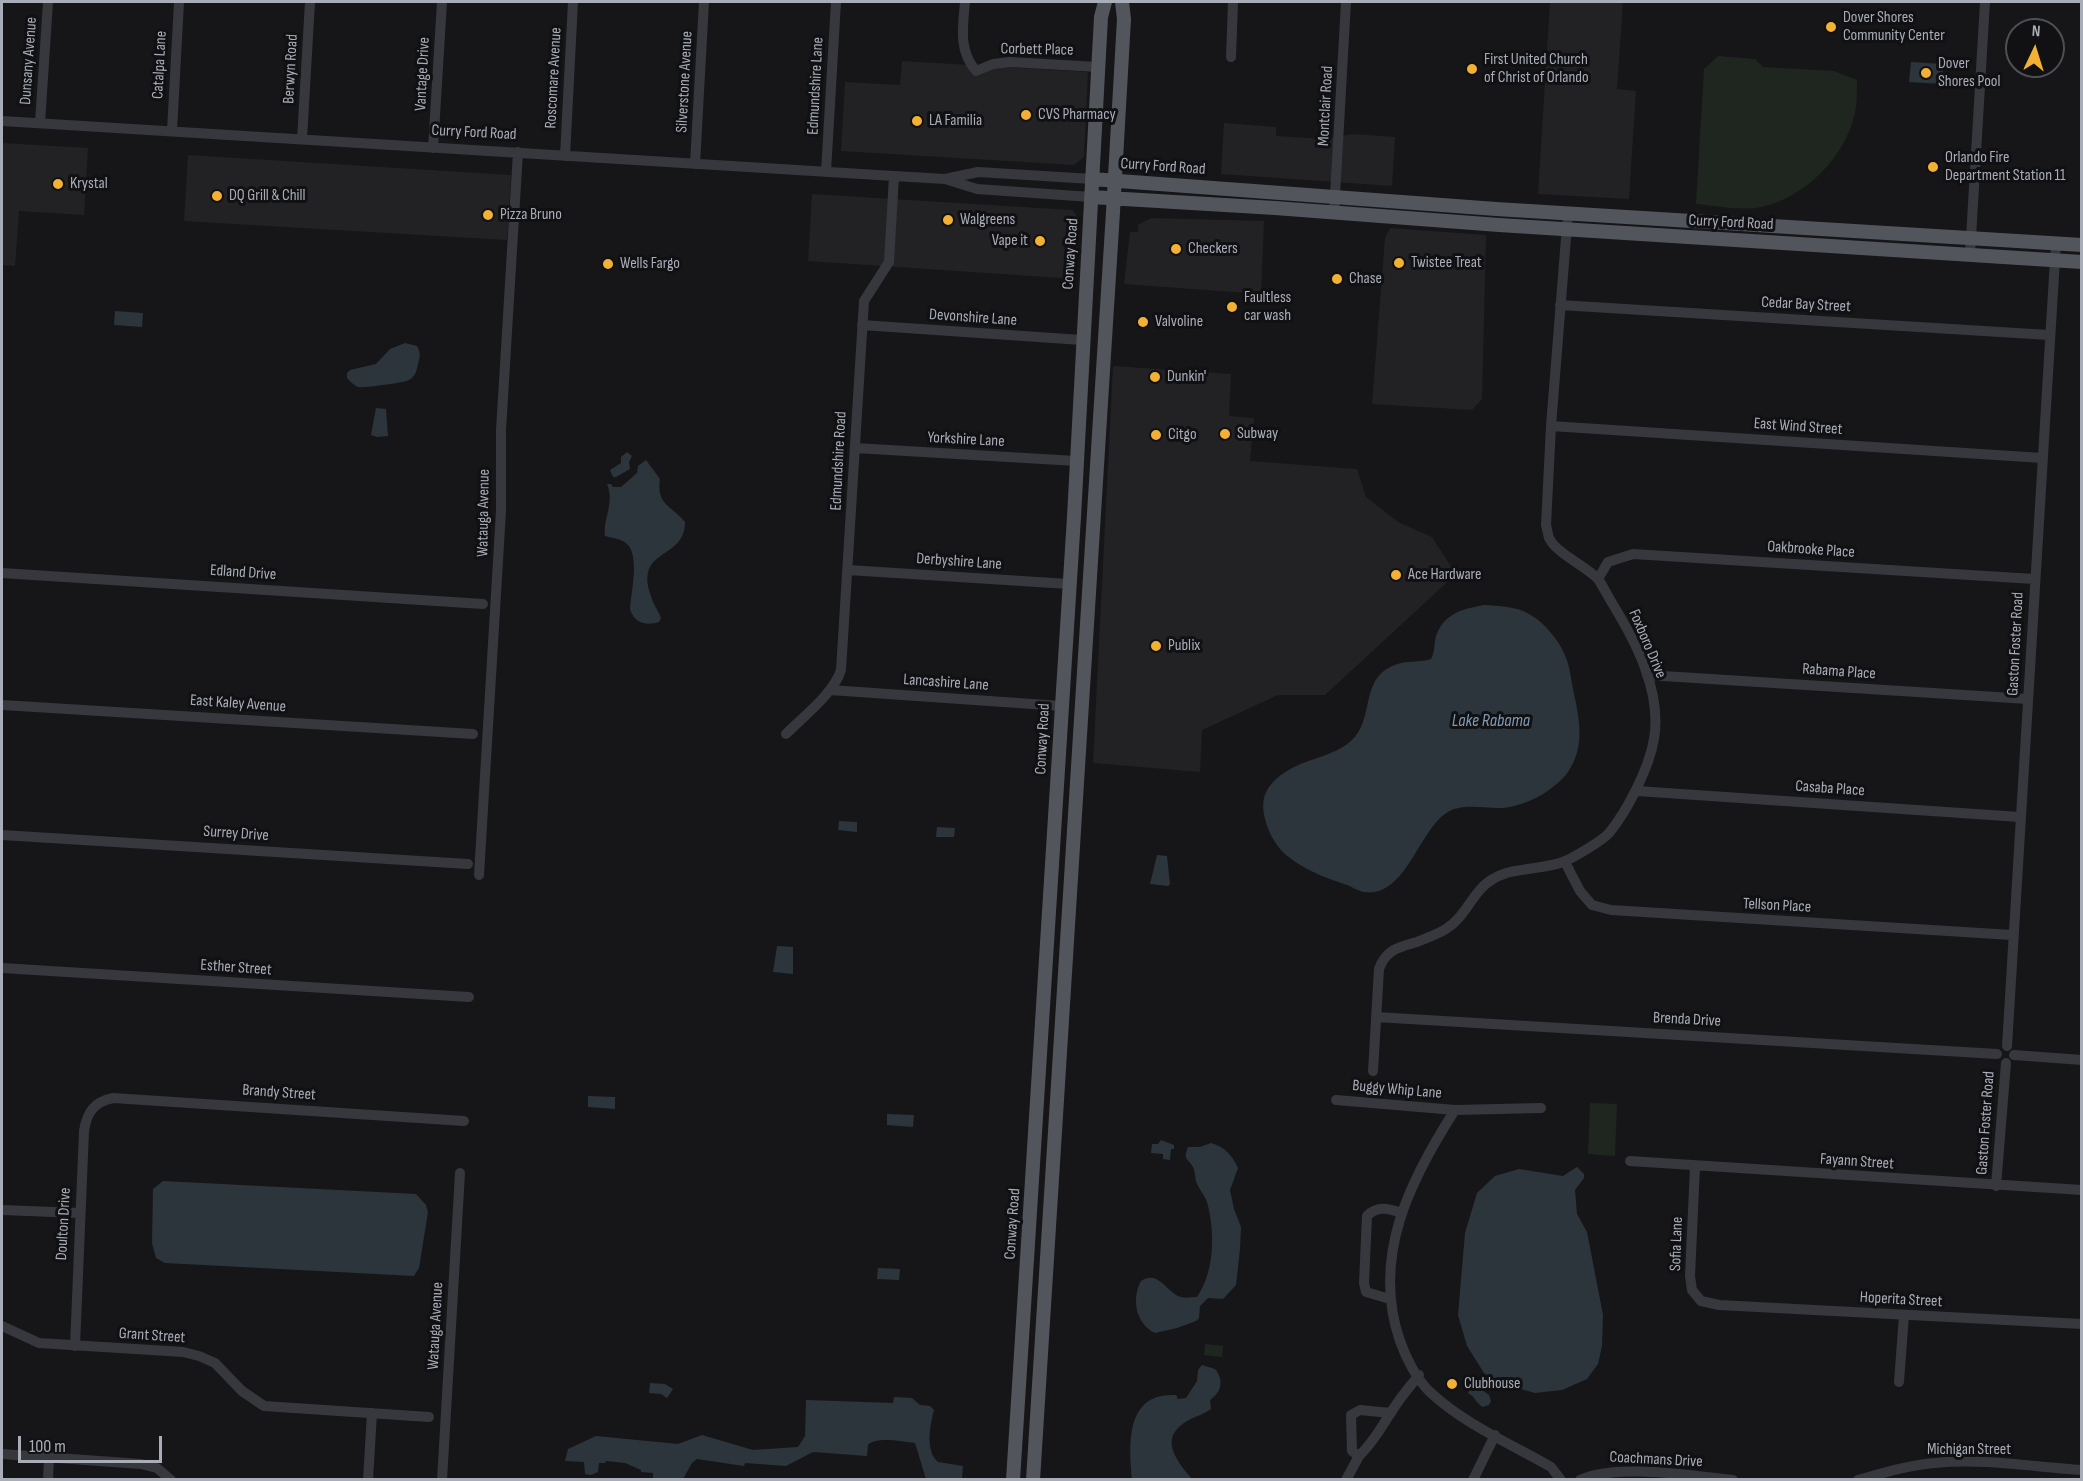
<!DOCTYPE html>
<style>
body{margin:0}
#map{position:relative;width:2083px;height:1481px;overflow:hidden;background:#161618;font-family:"Sofia Sans Condensed",sans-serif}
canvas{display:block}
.frame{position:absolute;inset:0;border:3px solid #a8adb8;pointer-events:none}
.north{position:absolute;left:2005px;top:18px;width:60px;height:60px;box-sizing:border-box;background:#111113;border:2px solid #4d4f55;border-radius:50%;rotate:4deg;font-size:16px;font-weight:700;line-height:24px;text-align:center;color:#a8adb8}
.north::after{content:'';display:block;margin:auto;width:21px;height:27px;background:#f2b134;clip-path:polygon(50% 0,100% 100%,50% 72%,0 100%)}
.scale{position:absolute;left:18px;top:1436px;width:144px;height:27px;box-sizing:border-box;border:3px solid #a8adb8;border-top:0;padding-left:8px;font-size:18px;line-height:21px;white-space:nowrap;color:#a8adb8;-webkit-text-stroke:4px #111113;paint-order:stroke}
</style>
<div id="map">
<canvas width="2083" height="1481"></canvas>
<div class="frame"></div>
<div class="north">N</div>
<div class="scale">100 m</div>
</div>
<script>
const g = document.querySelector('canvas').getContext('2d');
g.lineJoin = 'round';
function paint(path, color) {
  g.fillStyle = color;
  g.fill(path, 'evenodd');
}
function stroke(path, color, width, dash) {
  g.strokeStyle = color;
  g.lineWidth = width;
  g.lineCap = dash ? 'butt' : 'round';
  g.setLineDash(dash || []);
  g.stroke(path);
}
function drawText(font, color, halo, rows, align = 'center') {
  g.font = font + ' "Sofia Sans Condensed",sans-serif';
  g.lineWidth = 6;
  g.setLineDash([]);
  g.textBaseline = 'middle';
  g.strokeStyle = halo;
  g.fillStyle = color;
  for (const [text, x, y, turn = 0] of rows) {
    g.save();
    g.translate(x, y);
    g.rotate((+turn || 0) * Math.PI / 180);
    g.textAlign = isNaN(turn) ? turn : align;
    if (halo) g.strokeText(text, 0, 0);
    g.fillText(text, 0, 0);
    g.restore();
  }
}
const built = new Path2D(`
 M 1550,2 L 1623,2 L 1617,89 L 1636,91 L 1629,199 L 1538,194 Z
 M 902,61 L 1088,72 L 1084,157 L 1074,165 L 841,151 L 845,82 L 900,85 Z
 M 1224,123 L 1276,127 L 1276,136 L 1324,139 L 1353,134 L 1395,137 L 1392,186 L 1221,174 Z
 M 2,143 L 88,148 L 84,215 L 19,211 L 15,266 L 2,265 Z
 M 188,155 L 511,175 L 507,240 L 184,221 Z
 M 812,194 L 1072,210 L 1079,218 L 1076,279 L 808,261 Z
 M 1151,218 L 1264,221 L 1261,294 L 1124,284 L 1130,232 L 1138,232 L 1138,225 Z
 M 1390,228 L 1486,235 L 1482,399 L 1472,410 L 1372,404 L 1385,238 Z
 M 1113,366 L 1231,374 L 1229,416 L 1254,418 L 1250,461 L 1357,469 L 1366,497 L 1398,522 L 1432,537 L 1456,574 L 1325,695 L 1278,695 L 1202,730 L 1200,772 L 1093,763 Z`);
const green = new Path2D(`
 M 1718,56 L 1755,59 L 1763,67 L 1834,71 L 1857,80 C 1857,91 1857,103 1855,113 C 1846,156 1805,198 1761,207 C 1740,211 1717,206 1696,204 L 1704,69 Z
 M 1590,1103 L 1617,1104 L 1615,1156 L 1588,1154 Z
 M 1205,1344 L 1223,1346 L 1222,1357 L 1204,1355 Z`);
const water = new Path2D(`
 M 1911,62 L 1943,64 L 1942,84 L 1909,82 Z
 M 115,311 L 143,313 L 142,327 L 114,325 Z
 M 405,343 L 417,346 C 421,353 420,357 418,364 C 417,370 415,377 409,380 C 404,383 364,388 358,387 C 354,385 350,382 347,378 L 347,373 L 350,370 L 376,364 L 390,349 Z
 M 376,408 L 386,409 L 388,436 L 377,437 L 371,435 Z
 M 627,452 L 632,456 L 629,462 L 630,469 L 616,477 L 613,477 L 610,470 L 621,463 L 621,457 Z
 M 646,460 L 660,479 C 656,505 671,505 685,522 C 685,561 634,547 651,596 C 653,604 658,610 661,618 L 659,622 C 646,626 634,623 630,609 C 631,593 640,556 627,544 C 622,539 613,538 605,536 C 603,518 615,503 607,484 L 611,484 L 613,487 L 621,487 L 637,473 L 638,466 Z
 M 1484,605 C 1499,606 1515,606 1529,614 C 1544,622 1560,641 1566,658 C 1570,667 1571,679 1573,689 C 1579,717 1586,746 1568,772 C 1554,791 1526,806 1502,808 C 1483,809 1461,802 1445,814 C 1418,833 1405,898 1364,892 C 1358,891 1352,887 1347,885 C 1326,878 1304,870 1286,855 C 1272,843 1260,816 1264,798 C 1267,786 1277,777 1287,771 C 1307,758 1334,757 1352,740 C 1375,719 1359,678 1395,665 C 1407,660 1419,663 1431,659 C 1435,651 1434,644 1436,636 C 1444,613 1463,609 1484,605 Z
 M 839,821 L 857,822 L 857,832 L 838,830 Z
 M 937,827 L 955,828 L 954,837 L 936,837 Z
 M 1157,855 L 1167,856 L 1170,884 L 1168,886 L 1150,884 Z
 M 777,946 L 793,947 L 793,974 L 773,972 Z
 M 588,1096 L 615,1097 L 615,1109 L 588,1107 Z
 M 887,1114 L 914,1115 L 913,1127 L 887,1125 Z
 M 1161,1140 L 1174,1145 L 1174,1149 L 1171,1149 L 1170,1160 L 1163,1159 L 1163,1154 L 1151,1153 L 1152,1144 L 1158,1144 Z
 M 1211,1143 C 1225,1147 1232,1155 1238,1168 L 1230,1190 L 1234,1209 L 1241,1227 L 1240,1249 L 1236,1285 L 1223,1299 L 1208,1298 L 1200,1306 L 1199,1318 L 1196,1321 L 1177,1328 L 1155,1333 C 1136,1324 1131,1299 1141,1281 C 1157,1270 1165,1289 1178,1296 C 1184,1299 1191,1297 1197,1297 C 1215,1271 1215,1231 1207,1202 C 1204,1194 1198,1188 1196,1181 C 1195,1177 1195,1171 1193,1167 C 1187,1157 1183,1160 1188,1147 L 1200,1147 Z
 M 1577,1167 L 1584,1174 L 1584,1178 L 1575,1190 L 1577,1214 L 1587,1232 L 1603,1315 L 1602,1346 L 1598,1364 L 1587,1379 L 1562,1390 L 1535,1393 L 1499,1383 L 1484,1373 L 1467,1346 L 1458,1315 L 1465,1233 L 1477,1193 L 1495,1176 L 1519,1169 L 1563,1176 Z
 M 163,1181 L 416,1194 L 426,1205 L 428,1212 L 419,1268 L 414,1276 L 165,1263 L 156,1258 L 152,1243 L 153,1189 Z
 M 878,1268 L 900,1269 L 899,1280 L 877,1279 Z
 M 1202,1365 L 1215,1369 C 1224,1380 1222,1392 1210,1400 L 1211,1409 C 1204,1414 1197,1416 1189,1420 C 1157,1437 1176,1460 1192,1479 L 1132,1479 C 1129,1444 1125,1392 1176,1395 L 1178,1399 L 1186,1398 L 1197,1381 L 1198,1370 Z
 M 650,1383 L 665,1384 L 673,1389 L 667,1398 L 661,1394 L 649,1393 Z
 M 1478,1387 L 1489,1395 L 1491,1401 L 1489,1405 L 1483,1407 C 1476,1404 1476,1397 1468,1393 L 1470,1388 Z
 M 894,1397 L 912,1398 L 920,1405 L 930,1406 L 934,1410 C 930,1425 925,1451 938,1462 L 963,1466 L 962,1479 L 926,1479 L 915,1443 C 902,1442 878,1436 868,1445 L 867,1456 L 813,1452 L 786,1466 L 745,1463 L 744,1466 L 697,1459 L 692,1463 L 683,1479 L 653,1479 L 653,1473 L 641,1472 L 641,1470 L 625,1463 L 606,1461 L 605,1463 L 599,1463 L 598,1472 L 591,1475 L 585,1474 L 584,1462 L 565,1461 L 568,1449 L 596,1436 L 678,1444 L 702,1435 L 753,1450 L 798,1447 L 805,1436 L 806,1400 L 893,1403 Z`);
const minor = new Path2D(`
 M 965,2 C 963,27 958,50 976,71 L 993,64 L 1010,62 L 1098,67
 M 1231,57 L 1233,2
 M 2,121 L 894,176 L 945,179 L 978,172 L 1092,179
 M 40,123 L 48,2
 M 172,131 L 179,2
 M 302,139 L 310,2
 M 433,148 L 442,2
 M 565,156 L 573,2
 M 695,164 L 704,2
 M 826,172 L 836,2
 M 945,179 L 977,189 L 1091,197
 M 1334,213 L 1346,2
 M 1970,254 L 1985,2
 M 1560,305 L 2049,335
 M 862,325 L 1082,340
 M 1551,426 L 2042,458
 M 855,448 L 1076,461
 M 848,570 L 1069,584
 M 2,573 L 483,604
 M 1598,579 L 1608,562 L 1633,554 L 2034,579
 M 1647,675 L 2028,699
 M 830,690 L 1061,706
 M 2,705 L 473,734
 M 786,734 C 804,716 834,693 841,670 L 864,301 L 889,262 L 894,176
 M 1637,791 L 2020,817
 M 2,835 L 468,864
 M 1565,862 L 1580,891 L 1592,905 L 1611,910 L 2012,935
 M 479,875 L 501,511 L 501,430 L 518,152
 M 2,968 L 469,997
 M 1376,1017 L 1997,1054
 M 2007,1046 L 2056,243
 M 2014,1055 L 2082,1060
 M 1373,1071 L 1379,969 C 1386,949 1400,947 1417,942 C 1427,938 1438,934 1446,929 C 1466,917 1473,890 1493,879 C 1513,867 1541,870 1563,862 C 1573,858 1602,841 1609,833 C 1628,810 1649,768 1654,739 C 1662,692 1636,642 1612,603 C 1607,595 1603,586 1598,579 C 1585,565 1558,555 1549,538 C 1548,534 1547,529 1546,525 L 1551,426 L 1568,213
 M 1336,1100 L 1455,1110
 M 1541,1108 L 1455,1110 C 1410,1180 1371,1257 1400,1341 C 1406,1358 1417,1380 1430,1392 C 1464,1424 1511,1444 1551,1467 L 1561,1480
 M 1630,1161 L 2082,1190
 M 1695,1167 L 1690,1276 L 1692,1290 L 1701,1301 L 1719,1305 L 2082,1324
 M 1996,1186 L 2006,1063
 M 2,1210 L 79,1213
 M 1390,1299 L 1366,1292 L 1364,1283 L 1367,1216 C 1378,1205 1389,1209 1402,1213
 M 2,1326 L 39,1343 L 183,1352 L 199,1356 L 215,1363 L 242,1391 L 264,1406 L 429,1417
 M 75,1346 L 84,1131 C 87,1112 94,1102 113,1098 L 464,1121
 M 1899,1382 L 1904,1315
 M 1391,1413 L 1360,1410 L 1351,1415 L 1352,1451 L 1359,1456 C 1376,1440 1385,1420 1398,1402 C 1404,1393 1412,1384 1419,1375
 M 2,1454 L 141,1464 L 157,1468 L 171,1480
 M 48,1480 L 49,1457
 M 368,1480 L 372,1413
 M 442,1480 L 460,1173
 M 1346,1480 L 1359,1456
 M 1473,1480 L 1495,1435
 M 1580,1480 C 1616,1463 1692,1476 1733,1480
 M 1858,1480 C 1883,1473 1909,1465 1935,1463 C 1983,1458 2033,1467 2082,1470`);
const major = new Path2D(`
 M 1092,179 L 1496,209 L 2082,245
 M 1091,197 L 1275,208 L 1499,225 L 2082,262
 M 1013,1480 L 1074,517 L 1101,17 L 1105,2
 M 1033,1480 L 1113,212 L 1124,19 L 1122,2`);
const markers = [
 [1831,27,6,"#f2b134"],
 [1472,69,6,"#f2b134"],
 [1926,73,6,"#f2b134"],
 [1026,115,6,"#f2b134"],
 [917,121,6,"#f2b134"],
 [1933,167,6,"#f2b134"],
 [58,184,6,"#f2b134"],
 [217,196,6,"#f2b134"],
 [488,215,6,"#f2b134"],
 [948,220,6,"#f2b134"],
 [1040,241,6,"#f2b134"],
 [1176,249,6,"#f2b134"],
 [1399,263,6,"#f2b134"],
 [608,264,6,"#f2b134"],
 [1337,279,6,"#f2b134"],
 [1232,307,6,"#f2b134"],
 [1143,322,6,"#f2b134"],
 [1155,377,6,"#f2b134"],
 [1225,434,6,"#f2b134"],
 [1156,435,6,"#f2b134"],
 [1396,575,6,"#f2b134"],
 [1156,646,6,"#f2b134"],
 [1452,1384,6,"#f2b134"]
];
const poiNames = [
 ["Dover Shores",1843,18],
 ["Community Center",1843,36],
 ["First United Church",1484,60],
 ["of Christ of Orlando",1484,78],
 ["Dover",1938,64],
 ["Shores Pool",1938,82],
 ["CVS Pharmacy",1038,115],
 ["LA Familia",929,121],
 ["Orlando Fire",1945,158],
 ["Department Station 11",1945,176],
 ["Krystal",70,184],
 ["DQ Grill & Chill",229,196],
 ["Pizza Bruno",500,215],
 ["Walgreens",960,220],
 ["Vape it",1028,241,"right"],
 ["Checkers",1188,249],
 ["Twistee Treat",1411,263],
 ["Wells Fargo",620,264],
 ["Chase",1349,279],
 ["Faultless",1244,298],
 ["car wash",1244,316],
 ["Valvoline",1155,322],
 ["Dunkin'",1167,377],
 ["Subway",1237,434],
 ["Citgo",1168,435],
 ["Ace Hardware",1408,575],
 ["Publix",1168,646],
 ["Clubhouse",1464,1384]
];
const streetNames = [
 ["Corbett Place",1037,50,1],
 ["Dunsany Avenue",29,61,-86],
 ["Catalpa Lane",160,65,-87],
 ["Berwyn Road",291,69,-87],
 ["Vantage Drive",423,74,-87],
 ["Roscomare Avenue",554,78,-87],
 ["Silverstone Avenue",685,82,-87],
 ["Edmundshire Lane",816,86,-87],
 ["Montclair Road",1326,106,-87],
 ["Curry Ford Road",474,133,3],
 ["Curry Ford Road",1163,167,4],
 ["Curry Ford Road",1731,223,3],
 ["Conway Road",1071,254,-86],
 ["Cedar Bay Street",1806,305,3],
 ["Devonshire Lane",973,318,4],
 ["East Wind Street",1798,427,4],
 ["Yorkshire Lane",966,440,3],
 ["Edmundshire Road",839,461,-87],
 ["Watauga Avenue",484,513,-89],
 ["Oakbrooke Place",1811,550,4],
 ["Derbyshire Lane",959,562,4],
 ["Edland Drive",243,573,4],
 ["Foxboro Drive",1647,644,67],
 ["Gaston Foster Road",2016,644,-87],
 ["Rabama Place",1839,672,4],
 ["Lancashire Lane",946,683,4],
 ["East Kaley Avenue",238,704,4],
 ["Conway Road",1043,739,-87],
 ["Casaba Place",1830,789,4],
 ["Surrey Drive",236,834,4],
 ["Tellson Place",1777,906,3],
 ["Esther Street",236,968,4],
 ["Brenda Drive",1687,1020,3],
 ["Buggy Whip Lane",1397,1090,5],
 ["Brandy Street",279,1093,4],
 ["Gaston Foster Road",1986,1123,-86],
 ["Fayann Street",1857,1162,4],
 ["Doulton Drive",64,1224,-87],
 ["Conway Road",1013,1224,-86],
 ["Sofia Lane",1677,1244,-88],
 ["Hoperita Street",1901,1300,3],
 ["Watauga Avenue",436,1326,-87],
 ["Grant Street",152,1336,4],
 ["Michigan Street",1969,1450],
 ["Coachmans Drive",1656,1460,3]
];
const waterNames = [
 ["Lake Rabama",1491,721]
];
paint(built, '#222225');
paint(green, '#1e261f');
paint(water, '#2c353c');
stroke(minor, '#37383d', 10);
stroke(major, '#53555c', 14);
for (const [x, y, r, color] of markers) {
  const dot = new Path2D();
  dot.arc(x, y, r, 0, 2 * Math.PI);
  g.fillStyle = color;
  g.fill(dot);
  stroke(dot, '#111113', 2);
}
drawText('16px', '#a8adb8', '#111113', poiNames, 'left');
drawText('16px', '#a8adb8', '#111113', streetNames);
drawText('italic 18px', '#7f9bb3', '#111113', waterNames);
</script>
